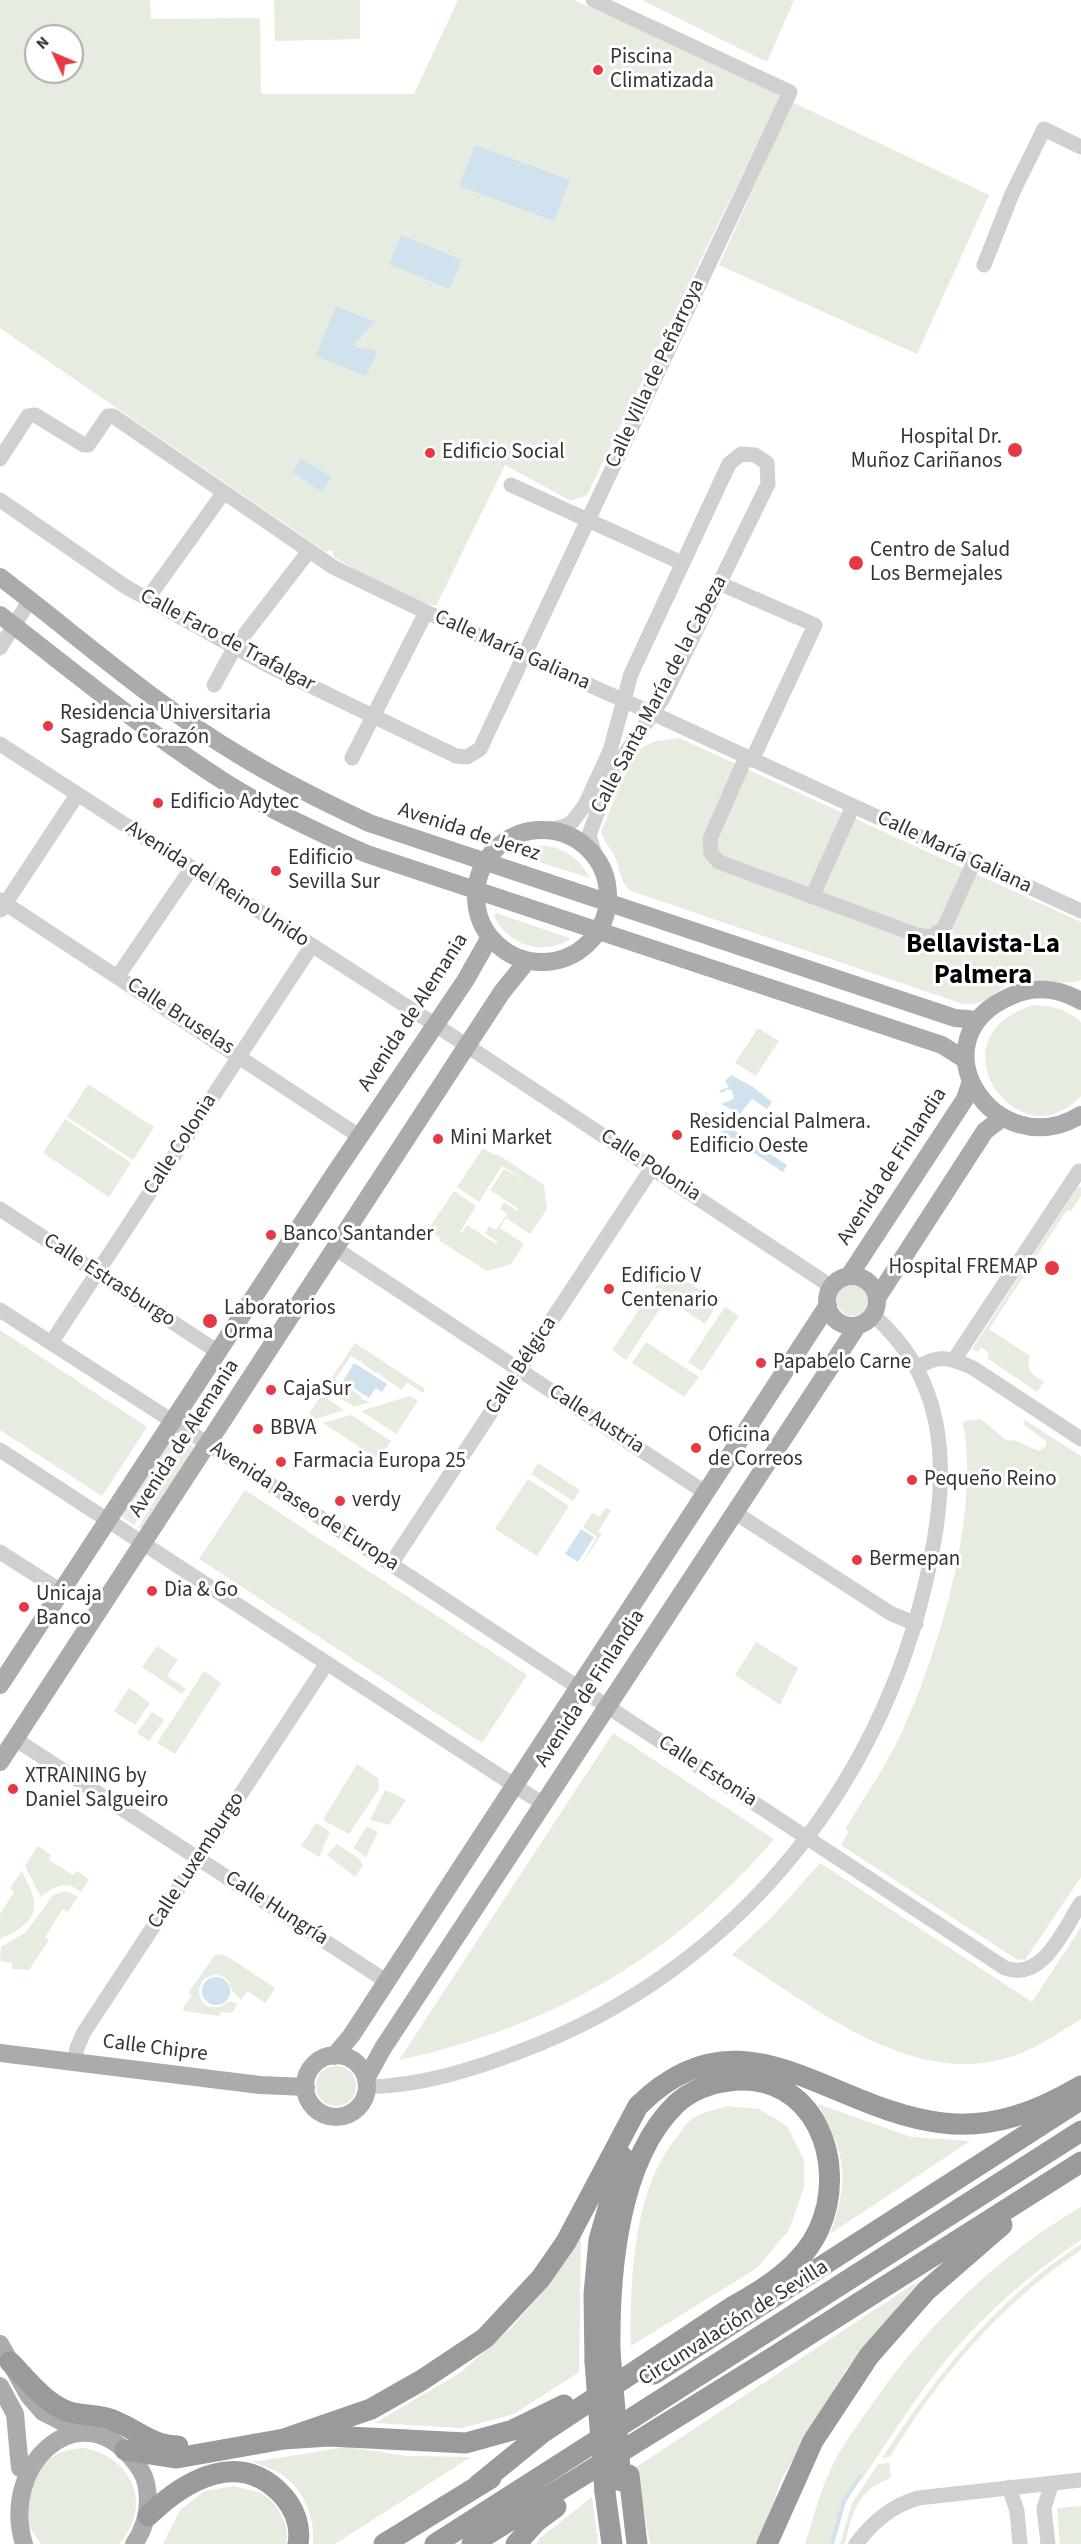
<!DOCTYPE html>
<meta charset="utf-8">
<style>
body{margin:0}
#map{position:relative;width:1081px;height:2544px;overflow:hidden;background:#fff;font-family:"Source Sans 3",sans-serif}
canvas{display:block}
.north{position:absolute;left:24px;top:24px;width:60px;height:60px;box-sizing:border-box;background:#fff;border:2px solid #adadad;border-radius:50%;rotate:314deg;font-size:16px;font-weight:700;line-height:24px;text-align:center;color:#333}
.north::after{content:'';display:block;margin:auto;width:21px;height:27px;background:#e63946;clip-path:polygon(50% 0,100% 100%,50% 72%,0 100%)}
</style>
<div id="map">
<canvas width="1081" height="2544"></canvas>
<div class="north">N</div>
</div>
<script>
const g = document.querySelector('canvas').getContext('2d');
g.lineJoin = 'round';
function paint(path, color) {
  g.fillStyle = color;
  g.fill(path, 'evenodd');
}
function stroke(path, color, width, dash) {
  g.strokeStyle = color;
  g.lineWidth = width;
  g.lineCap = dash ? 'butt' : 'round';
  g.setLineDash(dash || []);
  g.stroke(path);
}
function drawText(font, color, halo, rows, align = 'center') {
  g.font = font + ' "Source Sans 3",sans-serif';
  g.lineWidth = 6;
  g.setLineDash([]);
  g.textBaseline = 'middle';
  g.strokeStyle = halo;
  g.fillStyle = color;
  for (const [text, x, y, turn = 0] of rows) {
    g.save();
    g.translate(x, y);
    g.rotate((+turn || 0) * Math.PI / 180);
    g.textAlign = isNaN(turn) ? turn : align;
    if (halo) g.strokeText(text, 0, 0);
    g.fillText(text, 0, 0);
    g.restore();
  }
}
const green = new Path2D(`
 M 0,0 L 150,0 L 151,19 L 260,18 L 261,94 L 414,94 L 458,0 L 574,0 L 781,94 L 587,495 L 571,501 L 505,465 L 436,606 L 421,602 L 368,577 L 334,557 L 332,550 L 326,552 L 0,328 ZM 36,36 L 72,36 L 72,72 L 36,72 Z
 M 274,0 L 360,0 L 360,39 L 275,41 Z
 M 642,0 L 794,0 L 767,62 Z
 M 792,102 L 989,195 L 917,354 L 719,265 Z
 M 679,738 L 1081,922 L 1081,980 C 1060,988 1036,975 1015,982 C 994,989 989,1006 963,1004 L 631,891 C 619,882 621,869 615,857 C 610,847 604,842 601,832 C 609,814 629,758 643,747 C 653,740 667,740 679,738 Z
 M 530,846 C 557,843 577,854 590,878 L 513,854 Z
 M 496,913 L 569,938 L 570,939 C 542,957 508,945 494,916 Z
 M 1034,1005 C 1054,1006 1066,1009 1081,1022 L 1081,1096 C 1019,1164 928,1036 1034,1005 Z
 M 758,1028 L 779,1041 L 756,1076 L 735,1063 Z
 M 88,1084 L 154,1127 L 133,1160 L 67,1117 Z
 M 65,1119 L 131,1163 L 109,1197 L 43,1153 Z
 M 483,1148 L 494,1155 L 497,1154 L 544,1185 L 547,1209 L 530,1234 L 506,1218 L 500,1228 L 524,1244 L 511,1264 L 487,1271 L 440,1241 L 439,1237 L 428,1230 L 454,1191 L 476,1206 L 460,1232 L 462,1233 L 467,1225 L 496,1244 L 498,1242 L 485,1233 L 489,1226 L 496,1230 L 507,1214 L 500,1209 L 504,1202 L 517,1211 L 519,1209 L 490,1190 L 504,1169 L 527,1182 L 502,1166 L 479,1202 L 457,1187 Z
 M 1081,1187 L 1081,1196 L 1071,1211 L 1067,1210 L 989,1329 L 1030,1356 C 1025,1370 1033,1375 1044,1382 L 1037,1392 L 987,1358 L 989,1353 L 981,1347 L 978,1352 L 972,1349 L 1077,1188 Z
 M 668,1269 L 718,1302 L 705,1324 L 654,1289 Z
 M837 1300a16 16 0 1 1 32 0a16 16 0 1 1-32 0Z
 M 649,1295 L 663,1304 L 626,1360 L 612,1350 Z
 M 725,1307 L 739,1316 L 702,1371 L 688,1362 Z
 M 0,1330 L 147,1427 L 102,1496 L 0,1430 Z
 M 646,1342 L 699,1377 L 684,1397 L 632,1363 Z
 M 355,1343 L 425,1389 L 423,1393 L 407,1383 L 402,1390 L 380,1375 L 379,1372 L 376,1373 L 363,1364 L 361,1360 L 359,1361 L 351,1356 L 335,1379 L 343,1384 L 345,1389 L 348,1387 L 361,1396 L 361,1399 L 370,1402 L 354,1407 L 325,1388 Z
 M 321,1395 L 344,1410 L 316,1419 L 309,1414 Z
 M 410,1396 L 418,1401 L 396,1434 L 361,1411 Z
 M 351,1415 L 391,1441 L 379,1460 L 323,1423 Z
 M 981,1419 L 1007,1441 L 1014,1440 L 1039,1451 L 1046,1446 L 1046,1441 L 1023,1424 L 1025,1420 L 1081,1456 L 1081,1877 L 1025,1960 L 1016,1959 L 841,1845 L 848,1833 L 846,1828 C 866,1794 889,1762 905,1725 C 941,1645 980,1511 963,1424 L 964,1421 Z
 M 174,1435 L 180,1437 L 168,1458 L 163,1478 L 134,1525 L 123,1518 L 122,1514 Z
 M 184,1440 L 193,1446 L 194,1449 L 143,1528 L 138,1528 L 166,1481 L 172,1460 Z
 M 538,1463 L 580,1490 L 573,1501 L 531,1474 Z
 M 528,1479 L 569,1506 L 537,1556 L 495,1529 Z
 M 245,1490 L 527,1675 L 482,1743 L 199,1559 Z
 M 606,1507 L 611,1511 L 598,1532 L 602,1534 L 579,1568 L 597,1537 L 583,1527 L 592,1513 L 600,1517 Z
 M 756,1642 L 798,1668 L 780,1705 L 735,1675 Z
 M 157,1646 L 178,1660 L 167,1676 L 186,1689 L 182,1694 L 142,1667 Z
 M 204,1671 L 221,1683 L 175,1754 L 157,1743 Z
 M 129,1688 L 150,1703 L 135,1725 L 114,1711 Z
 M 152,1712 L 164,1720 L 149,1741 L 137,1733 Z
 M 613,1733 L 774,1839 C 673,1957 552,2027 399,2060 Z
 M 357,1764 L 378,1778 L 379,1789 L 349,1834 L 323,1820 Z
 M 385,1790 L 406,1800 L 389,1825 L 370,1820 Z
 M 316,1823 L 330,1832 L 319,1857 L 301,1846 Z
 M 367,1826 L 378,1832 L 366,1857 L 353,1848 Z
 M 337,1844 L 358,1858 L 363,1865 L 355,1877 L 327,1855 Z
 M 38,1846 L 51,1855 L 49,1860 L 73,1875 L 77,1871 L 89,1879 L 81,1892 C 66,1879 53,1887 41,1897 L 25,1866 Z
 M 820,1863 L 1032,2002 L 1081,1927 L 1081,2019 C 1057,2034 1031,2052 1003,2059 C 906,2085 809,2003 732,1955 L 773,1916 Z
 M 22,1871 C 32,1893 46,1913 17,1930 C 12,1934 6,1935 0,1939 L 0,1914 L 14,1892 L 10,1888 Z
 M 66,1891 L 78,1897 L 68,1912 L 63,1909 L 61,1912 L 45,1937 L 49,1940 L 29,1970 L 12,1969 L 12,1963 L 0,1961 L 1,1947 L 26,1932 L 53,1895 Z
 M 219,1954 L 225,1955 L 275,1988 L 265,2003 L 247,1991 L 241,2000 L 232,1990 L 227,1979 L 216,1974 L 205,1978 C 196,1988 197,2000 209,2007 L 220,2007 L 229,2001 L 238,2004 L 232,2013 L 220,2012 L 219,2016 L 184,2011 L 183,2008 L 192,1995 L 189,1992 L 214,1956 Z
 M316 2086a20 20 0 1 1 40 0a20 20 0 1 1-40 0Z
 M 818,2104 L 911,2137 L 970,2141 L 830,2234 C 850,2177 846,2156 818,2104 Z
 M 727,2106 L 759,2109 L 787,2126 L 804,2160 L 804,2187 L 789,2230 L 757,2268 L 631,2346 C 630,2280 633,2188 678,2136 C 682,2130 687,2122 693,2118 C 702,2112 717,2110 727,2106 Z
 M 1081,2207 L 1081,2240 C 1019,2281 963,2333 920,2394 C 900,2421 882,2450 863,2478 L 860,2476 L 841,2505 L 830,2544 L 805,2544 C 813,2520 819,2494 830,2471 C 839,2450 853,2431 866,2413 C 922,2330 994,2258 1081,2207 Z
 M 581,2232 L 579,2372 L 514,2414 L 462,2428 L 375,2423 L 460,2373 L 512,2327 L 552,2281 Z
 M 1081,2244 L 1081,2250 C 1002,2303 939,2376 890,2457 L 882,2458 C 936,2376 997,2298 1081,2244 Z
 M 920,2280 L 846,2370 L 781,2480 L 760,2544 L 650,2544 L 636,2467 Z
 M 346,2447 L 407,2456 L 471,2457 L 335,2544 L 313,2544 C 315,2519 305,2492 284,2476 C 276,2470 263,2466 253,2462 Z
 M 83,2448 C 132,2456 154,2506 119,2544 L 41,2544 L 28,2526 L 28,2482 C 47,2461 53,2450 83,2448 Z
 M 889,2463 L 891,2478 C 859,2488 851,2514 845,2544 L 840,2544 L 852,2503 L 878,2464 Z
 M 234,2486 C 243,2489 255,2490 262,2494 C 278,2503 291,2527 286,2544 L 163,2544 L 180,2510 L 205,2491 Z
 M 592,2497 L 598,2544 L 536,2544 L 540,2538 Z
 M 1081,2506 L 1081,2544 L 1060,2544 L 1057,2508 Z`);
const water = new Path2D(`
 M 475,145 L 570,180 L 554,221 L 459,186 Z
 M 401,235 L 462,260 L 449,289 L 389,264 Z
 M 336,306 L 375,322 L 354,344 L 356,347 L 378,351 L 366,376 L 316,356 Z
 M 301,458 L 331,477 L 322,492 L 292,472 Z
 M 731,1075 L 753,1087 L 772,1102 L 767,1109 L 752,1099 L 740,1114 L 721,1104 L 734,1099 L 732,1091 L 727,1089 L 722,1093 L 719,1091 L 729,1087 L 725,1081 Z
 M 706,1112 L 787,1165 L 783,1172 L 702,1119 Z
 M 354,1363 L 387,1384 L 382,1392 L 376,1388 L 369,1398 L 343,1381 Z
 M 581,1529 L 594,1537 L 578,1562 L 565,1554 Z
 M202 1991a14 14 0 1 1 28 0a14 14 0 1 1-28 0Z`);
const stream = new Path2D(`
 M 832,2544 L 844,2501 L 860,2477`);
const minor = new Path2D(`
 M 984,265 L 1012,194 L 1044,129 L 1081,147
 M 0,459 L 28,416 L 35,415 L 84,445 L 88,445 L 108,416 L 113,416 L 333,567 L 426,612 L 654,714 L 1081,911
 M 511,485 L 682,563
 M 0,500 L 126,587 L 267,665 L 456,756 L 467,757 L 480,749 L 790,92 L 593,0
 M 721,584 L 815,625 L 752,760
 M 148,598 L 224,492
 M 0,648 L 30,600
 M 214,685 L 235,647 L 309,551
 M 0,744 L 434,1024 L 832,1287
 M 746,757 L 710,839 L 711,853 L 719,862 L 917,935 L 931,937 L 944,928 L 974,862
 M 352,758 L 426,612
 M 548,830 L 565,826 L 572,822 L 585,805 L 610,751 L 631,674 L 729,464 L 741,454 L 755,455 L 767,463 L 768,484 L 663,698 L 623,757 L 598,811 L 589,835 L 596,858
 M 812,897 L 853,806
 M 0,900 L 359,1136
 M 1,910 L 77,795
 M 118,976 L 191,869
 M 0,1209 L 218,1352
 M 336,1249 L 706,1493
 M 0,1310 L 225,1455 L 1005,1968 C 1043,1982 1063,1930 1081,1903
 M 51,1343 L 311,947
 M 954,1360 L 1079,1171
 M 916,1368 C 940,1354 948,1357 973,1368 L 1081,1439
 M 0,1450 L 543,1804
 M 734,1512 L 890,1613 L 916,1624
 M 0,1552 L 61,1591
 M 391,1564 L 652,1168
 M 15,1739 L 386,1981
 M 74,2062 L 77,2048 L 84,2032 L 327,1663
 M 367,2087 C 420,2086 472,2070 521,2051 C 740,1969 892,1776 933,1547 C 949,1461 944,1376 873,1315
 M 1009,2487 L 1017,2511 L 1020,2544
 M 856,2544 C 873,2522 891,2506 918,2498 L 1081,2480
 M 1048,2544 L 1044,2508 L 1052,2483`);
const major = new Path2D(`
 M 0,577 C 79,637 154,704 239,755 C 281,781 324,802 369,823 L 955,1018 L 978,1020
 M 0,615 C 73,671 150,735 228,784 C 272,811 319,833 367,854 L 942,1045 L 964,1059
 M476 896a66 66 0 1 1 132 0a66 66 0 1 1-132 0Z
 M 1081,1001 C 1058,988 1036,985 1011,996 C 911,1039 995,1167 1081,1115
 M827 1301a25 25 0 1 1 50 0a25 25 0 1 1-50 0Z
 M 849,1276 L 965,1099 L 971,1081
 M 877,1298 L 985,1131 L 1002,1118
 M 0,1685 L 333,1176 L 465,981 L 490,937
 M 0,1762 L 502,992 L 527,961
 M 0,2053 L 260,2085 L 306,2087
 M305 2086a31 31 0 1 1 62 0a31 31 0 1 1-62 0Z
 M 334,2056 L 351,2036 L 828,1305
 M 366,2079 L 383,2048 L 858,1325
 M 0,2344 L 29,2396 L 43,2412 L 82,2432
 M 0,2386 L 15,2414 L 20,2468
 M 24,2544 C 0,2467 75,2394 130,2456 C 137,2464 144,2473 146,2483 C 151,2506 147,2525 134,2544`);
const highway = new Path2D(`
 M 10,2362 C 27,2379 46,2405 70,2412 C 84,2416 101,2414 115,2421 C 137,2430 153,2446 178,2446
 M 595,2362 L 594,2294 L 599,2240 L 623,2157
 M 654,2374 L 1074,2104
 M 284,2439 L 371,2409 L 422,2380 L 485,2338 L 541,2278 L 566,2242 L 638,2106 C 743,2002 828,2110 943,2123 C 994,2129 1038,2111 1081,2086
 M 125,2450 L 177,2458 L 284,2439 L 329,2436 L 466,2443 L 513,2430 L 564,2405
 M 629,2475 L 637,2544
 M 478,2485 L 542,2433 L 732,2307 C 765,2289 803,2265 819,2229 C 849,2162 814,2070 729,2081 C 710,2083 690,2091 676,2104 C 617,2161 609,2276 610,2352
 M 605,2492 L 612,2544
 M 148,2516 C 186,2479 241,2448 284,2497 C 295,2510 301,2527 298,2544
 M 384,2544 L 491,2478
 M 435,2544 L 1081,2131
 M 472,2544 L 772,2358 L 1081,2162
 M 516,2544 L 537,2521 L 556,2507
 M 767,2544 L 813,2441 L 869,2356 L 926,2291 L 1002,2225`);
const highwayBridge = new Path2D(`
 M 610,2352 L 621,2481
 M 595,2362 L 605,2492`);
const markers = [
 [598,70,6,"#e63946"],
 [1015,450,8,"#e63946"],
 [430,453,6,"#e63946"],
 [856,563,8,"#e63946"],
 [48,726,6,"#e63946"],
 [158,803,6,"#e63946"],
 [276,871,6,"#e63946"],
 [677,1135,6,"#e63946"],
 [438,1139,6,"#e63946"],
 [271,1235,6,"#e63946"],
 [1052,1268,8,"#e63946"],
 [609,1289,6,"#e63946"],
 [210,1321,8,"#e63946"],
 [761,1363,6,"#e63946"],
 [271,1390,6,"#e63946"],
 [258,1429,6,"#e63946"],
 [696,1448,6,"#e63946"],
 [281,1462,6,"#e63946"],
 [912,1480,6,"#e63946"],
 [340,1501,6,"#e63946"],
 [857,1560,6,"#e63946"],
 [152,1591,6,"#e63946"],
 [24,1607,6,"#e63946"],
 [13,1789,6,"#e63946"]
];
const poiNames = [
 ["Piscina",610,58],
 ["Climatizada",610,82],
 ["Hospital Dr.",1002,438,"right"],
 ["Muñoz Cariñanos",1002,462,"right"],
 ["Edificio Social",442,453],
 ["Centro de Salud",870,551],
 ["Los Bermejales",870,575],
 ["Residencia Universitaria",60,714],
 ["Sagrado Corazón",60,738],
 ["Edificio Adytec",170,803],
 ["Edificio",288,859],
 ["Sevilla Sur",288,883],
 ["Residencial Palmera.",689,1123],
 ["Edificio Oeste",689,1147],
 ["Mini Market",450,1139],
 ["Banco Santander",283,1235],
 ["Hospital FREMAP",1038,1268,"right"],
 ["Edificio V",621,1277],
 ["Centenario",621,1301],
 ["Laboratorios",224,1309],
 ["Orma",224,1333],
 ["Papabelo Carne",773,1363],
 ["CajaSur",283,1390],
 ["BBVA",270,1429],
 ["Oficina",708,1436],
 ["de Correos",708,1460],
 ["Farmacia Europa 25",293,1462],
 ["Pequeño Reino",924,1480],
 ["verdy",352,1501],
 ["Bermepan",869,1560],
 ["Dia & Go",164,1591],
 ["Unicaja",36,1595],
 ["Banco",36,1619],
 ["XTRAINING by",25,1777],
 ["Daniel Salgueiro",25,1801]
];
const streetNames = [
 ["Calle Villa de Peñarroya",656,374,-65],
 ["Calle Faro de Trafalgar",227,641,28],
 ["Calle María Galiana",512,651,24],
 ["Calle Santa María de la Cabeza",660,695,-62],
 ["Avenida de Jerez",469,833,18],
 ["Calle María Galiana",954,853,25],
 ["Avenida del Reino Unido",217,885,33],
 ["Avenida de Alemania",414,1013,-57],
 ["Calle Bruselas",180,1017,33],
 ["Calle Colonia",181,1145,-57],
 ["Calle Polonia",650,1166,33],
 ["Avenida de Finlandia",893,1167,-57],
 ["Calle Estrasburgo",109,1281,33],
 ["Calle Bélgica",522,1366,-57],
 ["Calle Austria",596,1420,33],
 ["Avenida de Alemania",185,1439,-57],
 ["Avenida Paseo de Europa",304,1507,33],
 ["Avenida de Finlandia",591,1689,-57],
 ["Calle Estonia",707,1772,33],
 ["Calle Luxemburgo",197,1861,-57],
 ["Calle Hungría",276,1909,33],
 ["Calle Chipre",155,2049,7],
 ["Circunvalación de Sevilla",734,2324,-32]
];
const districtNames = [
 ["Bellavista-La",983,946],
 ["Palmera",983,977]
];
paint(green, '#e6ecdf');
paint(water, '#cfe2ee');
stroke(stream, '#cfe2ee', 4);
stroke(minor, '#d0d0d0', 15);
stroke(major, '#ababab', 18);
stroke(highway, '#9a9a9a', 21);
stroke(highwayBridge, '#9a9a9a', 21);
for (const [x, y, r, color] of markers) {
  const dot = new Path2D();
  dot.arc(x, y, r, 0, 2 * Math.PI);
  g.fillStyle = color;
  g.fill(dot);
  stroke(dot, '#fff', 2);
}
drawText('21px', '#333', '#fff', poiNames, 'left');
drawText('21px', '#333', '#fff', streetNames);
drawText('bold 27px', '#000', '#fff', districtNames);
</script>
